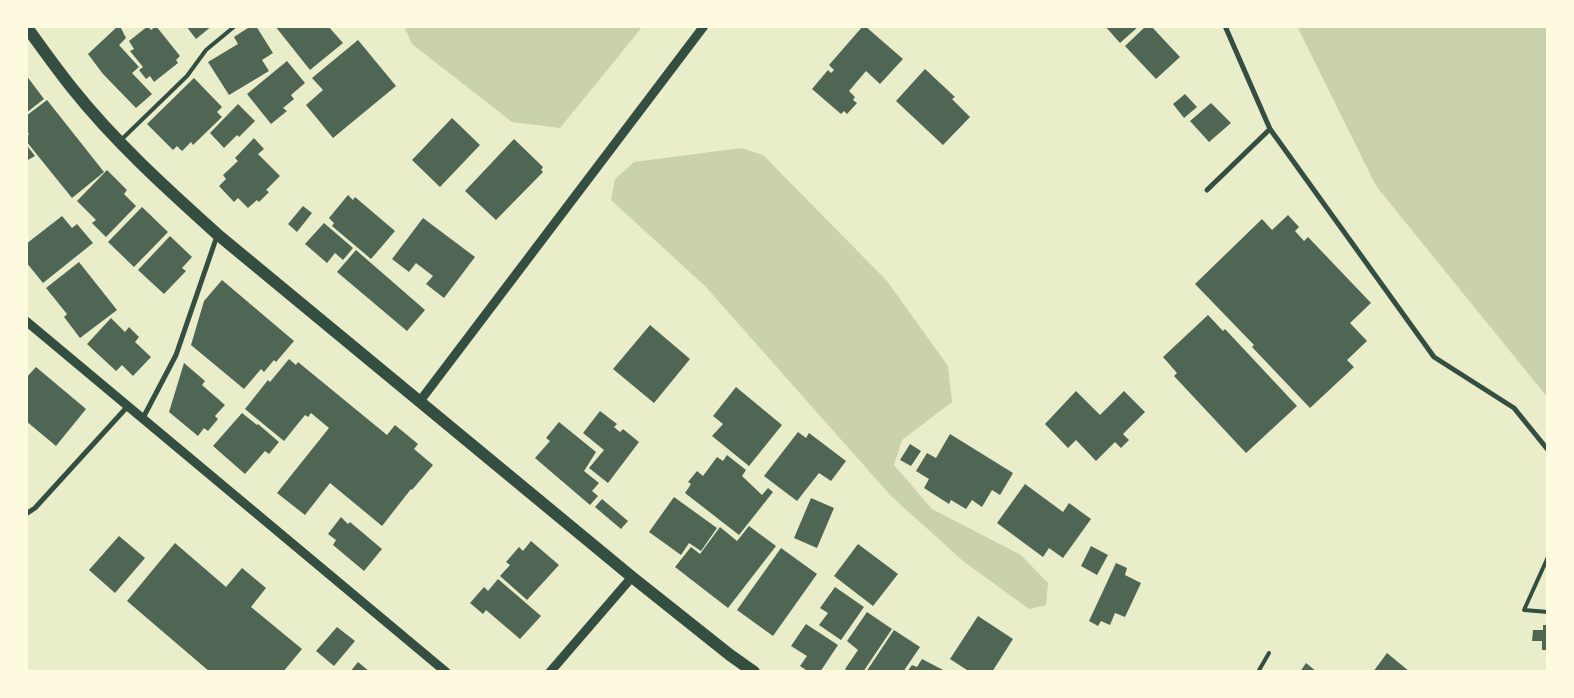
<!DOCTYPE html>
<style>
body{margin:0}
#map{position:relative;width:1574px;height:698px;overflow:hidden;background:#e9edc9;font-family:Cabin,sans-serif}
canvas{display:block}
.frame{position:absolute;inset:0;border:28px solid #fefae0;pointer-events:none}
</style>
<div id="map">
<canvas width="1574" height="698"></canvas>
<div class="frame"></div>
</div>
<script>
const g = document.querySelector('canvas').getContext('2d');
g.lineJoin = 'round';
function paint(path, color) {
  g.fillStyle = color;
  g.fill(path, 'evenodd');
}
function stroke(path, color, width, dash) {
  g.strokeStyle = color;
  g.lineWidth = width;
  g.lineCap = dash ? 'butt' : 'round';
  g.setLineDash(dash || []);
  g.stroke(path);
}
const green = new Path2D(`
 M 404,26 L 643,26 L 560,128 L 512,122 L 412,44 Z
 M 1297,26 L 1548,26 L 1548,398 L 1376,186 Z
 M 741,148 L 763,155 L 887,281 L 948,366 L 952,402 L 902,440 L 894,465 L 932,509 L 1021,555 L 1048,583 L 1046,605 L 1029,609 L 963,561 L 891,496 L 705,286 L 611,200 L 615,179 L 634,162 Z`);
const building = new Path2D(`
 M 118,26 L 120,26 L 126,38 L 119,45 L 139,67 L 132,73 L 152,94 L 136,108 L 103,74 L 88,54 Z
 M 148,26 L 151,30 L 156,26 L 180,56 L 176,60 L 178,63 L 154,82 L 150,76 L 146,79 L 139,70 L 143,67 L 130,51 L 134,49 L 129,41 Z
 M 186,26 L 212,26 L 196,39 Z
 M 251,26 L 256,26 L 273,53 L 262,60 L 269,71 L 229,95 L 208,62 L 238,44 L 234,37 Z
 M 275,26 L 328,26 L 343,43 L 310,70 Z
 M 863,26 L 865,26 L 903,59 L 880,84 L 866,71 L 849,91 L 855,97 L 853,100 L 857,103 L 847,114 L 844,111 L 841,114 L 812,89 L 828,70 L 831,73 L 834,70 L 829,65 Z
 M 1105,26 L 1139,26 L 1120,43 Z
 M 1146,26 L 1151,26 L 1180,57 L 1156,79 L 1125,46 Z
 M 358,40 L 396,86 L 333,138 L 306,105 L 323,90 L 312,78 Z
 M 287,61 L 305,83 L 291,95 L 294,99 L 283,108 L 287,111 L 271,124 L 247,94 Z
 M 925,69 L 955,97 L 952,99 L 970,117 L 943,145 L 896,101 Z
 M 26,75 L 44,99 L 26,113 Z
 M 194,78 L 222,107 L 217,112 L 222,117 L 193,145 L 191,142 L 182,151 L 177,146 L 173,150 L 147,124 Z
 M 1185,94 L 1197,107 L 1184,118 L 1173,104 Z
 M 47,100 L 104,172 L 72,198 L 26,141 L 26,137 L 29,134 L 26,130 L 26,116 Z
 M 1211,103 L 1231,123 L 1209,142 L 1190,121 Z
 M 238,104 L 255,121 L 239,137 L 237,135 L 224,148 L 210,133 Z
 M 452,118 L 480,145 L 440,187 L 412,160 Z
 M 254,138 L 264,149 L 258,154 L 280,176 L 266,190 L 269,192 L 259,202 L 257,200 L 248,208 L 238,198 L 234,202 L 219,186 L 226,179 L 223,175 L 238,161 L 235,158 Z
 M 514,139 L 543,167 L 541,170 L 543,172 L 496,220 L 465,191 Z
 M 26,144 L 35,156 L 26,161 Z
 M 107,170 L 127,190 L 124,194 L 136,206 L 106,237 L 92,223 L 96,220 L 77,201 Z
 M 348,195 L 353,200 L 355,197 L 395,231 L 371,259 L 332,226 L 334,223 L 329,218 Z
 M 303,206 L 312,213 L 297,232 L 288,224 Z
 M 142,207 L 168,232 L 134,267 L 108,242 Z
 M 1288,215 L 1299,227 L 1295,231 L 1304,241 L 1308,237 L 1371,303 L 1350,323 L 1367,341 L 1347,360 L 1354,367 L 1310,408 L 1252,347 L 1254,345 L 1195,284 L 1262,219 L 1272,230 Z
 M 62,216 L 72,228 L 77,224 L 93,243 L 43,283 L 26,262 L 26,244 Z
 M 423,218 L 475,257 L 444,298 L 426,284 L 433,276 L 416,263 L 409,272 L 392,259 Z
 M 324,223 L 353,248 L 343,260 L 335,253 L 327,263 L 305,244 Z
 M 170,236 L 192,257 L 182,268 L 186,271 L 164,294 L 138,270 Z
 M 356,250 L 425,310 L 407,331 L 337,272 Z
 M 79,262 L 117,310 L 80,338 L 64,317 L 67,314 L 46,288 Z
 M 222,280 L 294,341 L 276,362 L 274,360 L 264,372 L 261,369 L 244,389 L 191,345 L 204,301 Z
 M 1208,315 L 1223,331 L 1225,329 L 1297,406 L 1246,453 L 1174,376 L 1177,373 L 1163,357 Z
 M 111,318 L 125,332 L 129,327 L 139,337 L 135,342 L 151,357 L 133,376 L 122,365 L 116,371 L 87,344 Z
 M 650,325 L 690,359 L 654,403 L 613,369 Z
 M 289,359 L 296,365 L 298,362 L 387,435 L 395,425 L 418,444 L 414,449 L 433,465 L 412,490 L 411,489 L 382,526 L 330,483 L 305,515 L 277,493 L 329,428 L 311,413 L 308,417 L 305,415 L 284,441 L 245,409 L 268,380 L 270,382 Z
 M 184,363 L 205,381 L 202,385 L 225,405 L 215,416 L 218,419 L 208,431 L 204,428 L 198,436 L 169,412 Z
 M 36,367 L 86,409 L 56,446 L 26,421 L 26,378 Z
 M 736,387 L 782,425 L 749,466 L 712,436 L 723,424 L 713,416 Z
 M 1076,391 L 1100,415 L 1124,391 L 1145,412 L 1123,434 L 1129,440 L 1121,448 L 1115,442 L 1096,461 L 1076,440 L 1068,448 L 1045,424 Z
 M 600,411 L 617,424 L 614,427 L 620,432 L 623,429 L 639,442 L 608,483 L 589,468 L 604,450 L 583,433 Z
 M 242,413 L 257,425 L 258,424 L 279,442 L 269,454 L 265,451 L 245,474 L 213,446 Z
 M 559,422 L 596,452 L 584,471 L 599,483 L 592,491 L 598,496 L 590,505 L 535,458 L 550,441 L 546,438 Z
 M 798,432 L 806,438 L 809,433 L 846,461 L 831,481 L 819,473 L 797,501 L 764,476 Z
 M 950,434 L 1013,473 L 1000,495 L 992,490 L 982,507 L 972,500 L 966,509 L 951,500 L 949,504 L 924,488 L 929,479 L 916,471 L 927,453 L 936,458 Z
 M 910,444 L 921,451 L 911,466 L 900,460 Z
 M 727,455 L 746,470 L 742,476 L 762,495 L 768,488 L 773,492 L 739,535 L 685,493 L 691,484 L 688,482 L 697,471 L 703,476 L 717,457 L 723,461 Z
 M 1025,484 L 1063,512 L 1069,503 L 1091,519 L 1063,558 L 1049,548 L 1043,557 L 997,523 Z
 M 674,497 L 717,528 L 701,551 L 689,543 L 681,555 L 649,532 Z
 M 811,498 L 834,508 L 817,548 L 794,538 Z
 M 602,499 L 628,521 L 621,529 L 595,507 Z
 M 341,517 L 348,524 L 350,522 L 382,549 L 364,571 L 333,545 L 336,540 L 328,534 Z
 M 749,526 L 776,546 L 728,608 L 675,567 L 691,547 L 700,554 L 720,527 L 737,541 Z
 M 119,536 L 145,558 L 115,593 L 89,570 Z
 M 531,541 L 559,565 L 527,600 L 500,576 L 510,565 L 506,562 L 519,547 L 523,551 Z
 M 175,543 L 226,587 L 242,568 L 266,588 L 251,607 L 302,649 L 283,672 L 210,672 L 127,601 Z
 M 858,544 L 898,574 L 873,606 L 834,576 Z
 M 1091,546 L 1108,555 L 1097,575 L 1081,566 Z
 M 781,548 L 817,574 L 773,636 L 737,610 Z
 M 1116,563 L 1127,568 L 1125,575 L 1141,583 L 1125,617 L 1115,613 L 1110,625 L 1101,621 L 1098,626 L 1089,621 Z
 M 498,579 L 541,616 L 520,639 L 486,610 L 483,614 L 470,603 L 484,587 L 488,591 Z
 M 835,587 L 864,607 L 841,640 L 819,625 L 828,613 L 820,608 Z
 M 867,612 L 892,629 L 863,672 L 849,672 L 845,669 L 858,650 L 847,641 Z
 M 978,616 L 1013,639 L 992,672 L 970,672 L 950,659 Z
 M 806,624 L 838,645 L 820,672 L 809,672 L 800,666 L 807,656 L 791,646 Z
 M 1543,625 L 1548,625 L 1548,650 L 1542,650 L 1542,641 L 1532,641 L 1533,630 L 1543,630 Z
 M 337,627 L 355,641 L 334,666 L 316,651 Z
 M 894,630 L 920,647 L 903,672 L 866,672 Z
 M 1387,653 L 1410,672 L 1373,672 Z
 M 922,659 L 947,672 L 907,672 L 912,665 L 917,667 Z
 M 358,662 L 370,672 L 350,672 Z
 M 1306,663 L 1317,672 L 1300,672 Z`);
const service = new Path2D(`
 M 121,140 L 187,76 L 206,50 L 235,26
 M 1548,557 L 1524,610 L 1548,612
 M 1258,672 L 1269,653`);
const minor = new Path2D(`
 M 1270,129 L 1434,357 L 1514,408 L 1548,450
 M 1207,190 L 1270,129 L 1225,26
 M 143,418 L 176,355 L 217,236
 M 26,514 L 35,508 L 128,406`);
const tertiary = new Path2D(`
 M 26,321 L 446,672
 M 420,401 L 704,26
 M 550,672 L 632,577`);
const primary = new Path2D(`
 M 26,26 C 41,47 56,68 72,88 C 115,142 166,188 217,234 L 632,577 L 730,655 L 754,672`);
paint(green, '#cad2ad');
paint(building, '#4f6655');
stroke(service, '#344e41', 4);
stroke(minor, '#344e41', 5);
stroke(tertiary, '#344e41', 9);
stroke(primary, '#344e41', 12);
</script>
